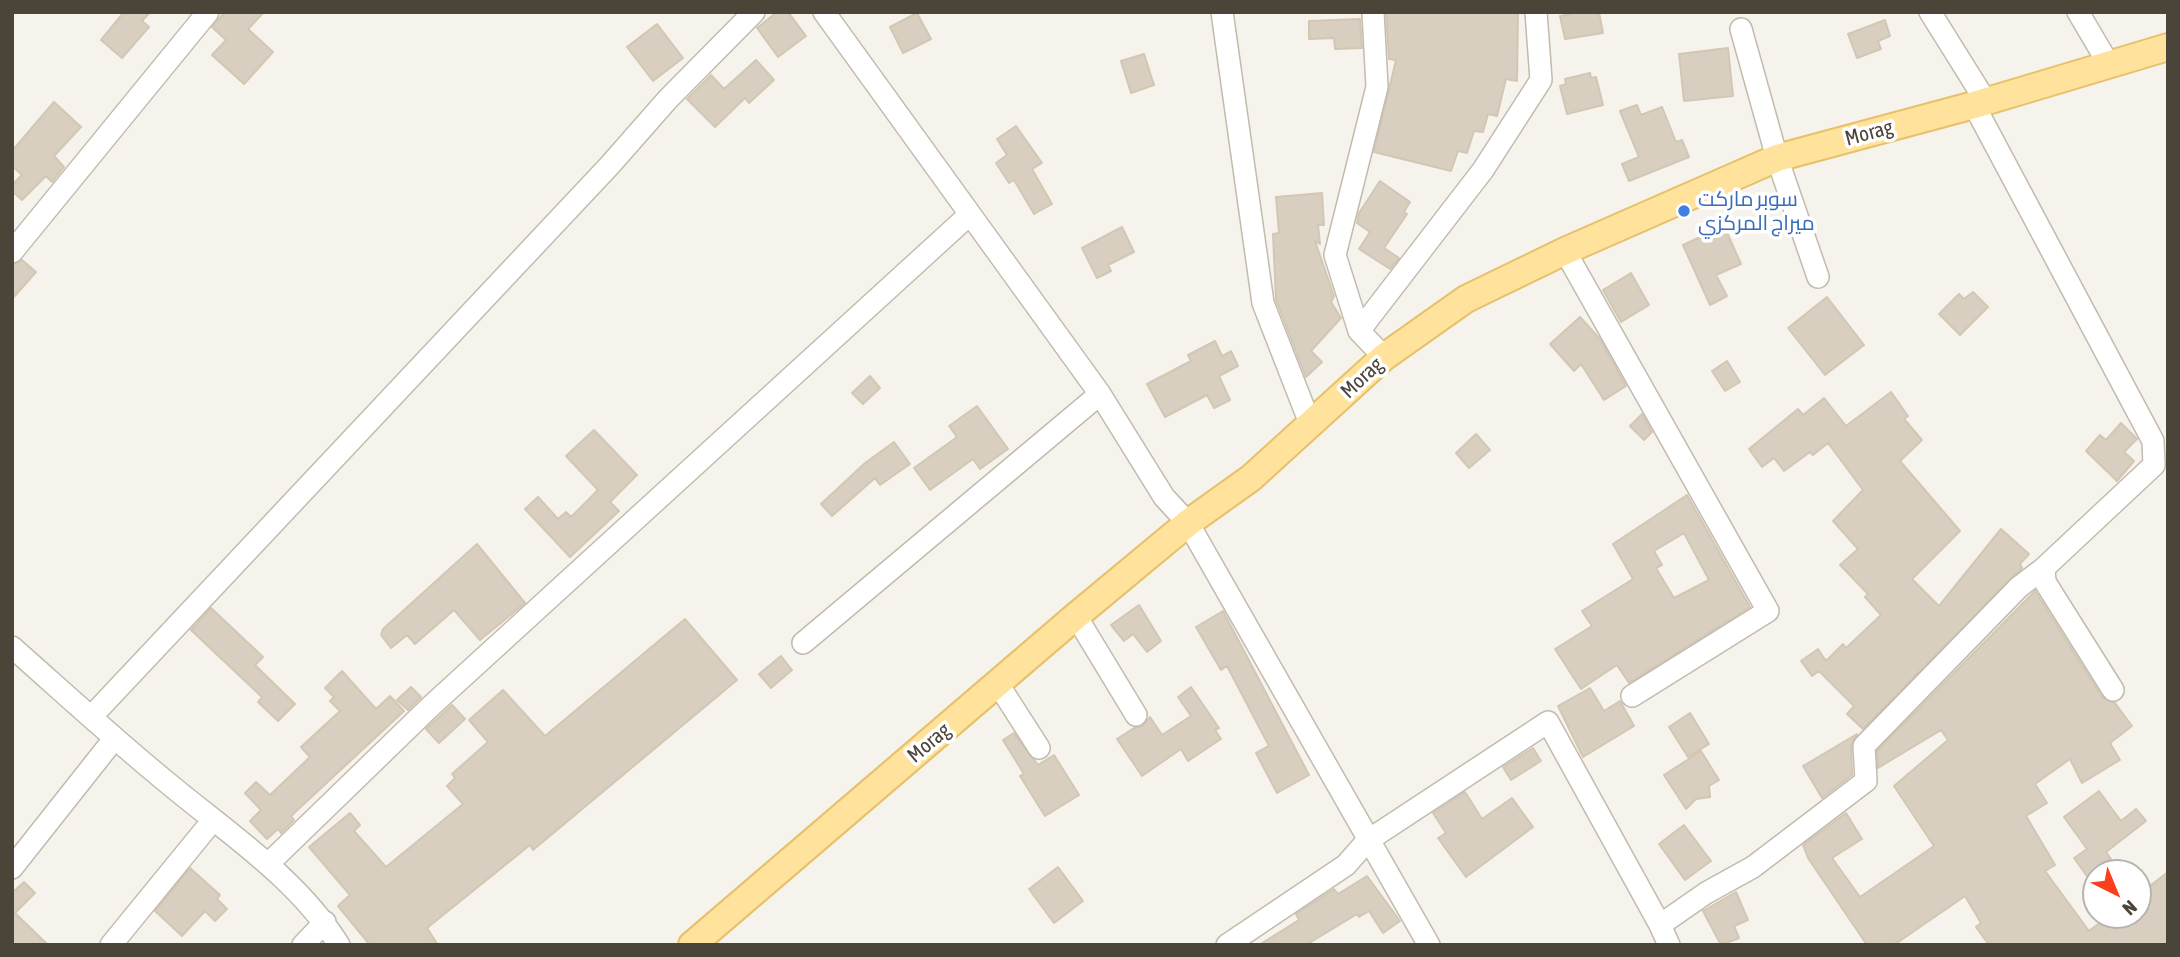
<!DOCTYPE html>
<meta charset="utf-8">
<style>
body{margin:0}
#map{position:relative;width:2180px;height:957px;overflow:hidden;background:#f6f3ec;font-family:"Asap Condensed",sans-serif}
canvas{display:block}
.frame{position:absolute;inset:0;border:14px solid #4b4439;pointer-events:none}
.north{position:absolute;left:2082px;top:859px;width:70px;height:70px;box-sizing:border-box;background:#fff;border:2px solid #b7b4b0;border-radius:50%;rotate:137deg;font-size:19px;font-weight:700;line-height:28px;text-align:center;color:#4b4439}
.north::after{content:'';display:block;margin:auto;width:24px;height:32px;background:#fc3f1d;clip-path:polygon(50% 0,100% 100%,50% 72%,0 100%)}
</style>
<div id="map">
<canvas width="2180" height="957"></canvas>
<div class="frame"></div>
<div class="north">N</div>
</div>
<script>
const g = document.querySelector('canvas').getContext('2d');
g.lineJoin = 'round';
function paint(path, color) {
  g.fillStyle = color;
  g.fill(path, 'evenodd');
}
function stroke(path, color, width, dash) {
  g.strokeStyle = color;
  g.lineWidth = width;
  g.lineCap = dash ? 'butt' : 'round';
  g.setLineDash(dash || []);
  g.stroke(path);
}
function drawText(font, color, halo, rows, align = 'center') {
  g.font = font + ' "Asap Condensed",Cairo,sans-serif';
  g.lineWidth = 7;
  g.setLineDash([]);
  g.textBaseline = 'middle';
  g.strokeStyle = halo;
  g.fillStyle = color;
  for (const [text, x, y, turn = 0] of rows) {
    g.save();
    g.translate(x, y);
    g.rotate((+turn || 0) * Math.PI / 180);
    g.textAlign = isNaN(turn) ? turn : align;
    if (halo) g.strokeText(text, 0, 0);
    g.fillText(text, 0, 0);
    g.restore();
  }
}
const building = new Path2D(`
 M 124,12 L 150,12 L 142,21 L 149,27 L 122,58 L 101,40 Z
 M 225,12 L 264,12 L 248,29 L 273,52 L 244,84 L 212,55 L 226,40 L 212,27 Z
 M 777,12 L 788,12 L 806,36 L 778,57 L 757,28 Z
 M 1386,12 L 1518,12 L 1517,81 L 1506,79 L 1497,116 L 1488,114 L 1483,132 L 1474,131 L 1467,153 L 1458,151 L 1451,171 L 1374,152 L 1396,60 L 1389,59 Z
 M 1580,12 L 1599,12 L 1603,33 L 1565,39 L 1560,16 Z
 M 917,13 L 931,39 L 903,53 L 890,27 Z
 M 1360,19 L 1362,48 L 1335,49 L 1334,38 L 1309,39 L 1309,21 Z
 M 1885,20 L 1890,36 L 1878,41 L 1881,49 L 1857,58 L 1848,34 Z
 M 657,24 L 683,58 L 653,81 L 627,47 Z
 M 1728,48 L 1733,96 L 1684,101 L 1679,54 Z
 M 1144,54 L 1154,85 L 1131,93 L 1121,61 Z
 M 756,60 L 774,80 L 749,103 L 745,98 L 715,127 L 687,99 L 711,75 L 724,89 Z
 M 1590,73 L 1591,78 L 1596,77 L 1603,105 L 1567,114 L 1560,86 L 1566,84 L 1565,79 Z
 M 54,102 L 81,127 L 54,156 L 64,167 L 52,182 L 46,176 L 22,200 L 12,191 L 12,185 L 22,175 L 12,166 L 12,151 Z
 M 1637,105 L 1641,115 L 1662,107 L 1676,142 L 1682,140 L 1689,157 L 1629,181 L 1622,164 L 1639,157 L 1620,111 Z
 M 1016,126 L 1042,163 L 1032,169 L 1052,204 L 1034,214 L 1014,180 L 1009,183 L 996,163 L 1007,155 L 997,139 Z
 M 1380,181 L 1410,202 L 1404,212 L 1407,214 L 1384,248 L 1399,258 L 1390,269 L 1359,249 L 1370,232 L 1357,223 L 1359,213 Z
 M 1322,193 L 1324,225 L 1318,225 L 1320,244 L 1315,241 L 1334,296 L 1331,302 L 1341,318 L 1311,351 L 1322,362 L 1306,377 L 1276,300 L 1273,234 L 1279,233 L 1276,197 Z
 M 1724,226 L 1741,264 L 1716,275 L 1727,296 L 1710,305 L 1683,245 Z
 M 1122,227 L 1134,252 L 1108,265 L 1111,271 L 1097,278 L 1082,248 Z
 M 22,260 L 36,272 L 12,299 L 12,265 Z
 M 1631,273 L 1649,305 L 1621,322 L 1603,290 Z
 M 1973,292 L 1988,307 L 1960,335 L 1939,314 L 1959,294 L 1964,299 Z
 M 1827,297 L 1864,345 L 1825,375 L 1788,328 Z
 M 1580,317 L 1600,339 L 1626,386 L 1604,400 L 1581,364 L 1574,371 L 1550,344 Z
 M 1215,341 L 1222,356 L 1231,351 L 1238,366 L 1219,376 L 1230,400 L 1214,408 L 1207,395 L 1165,417 L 1147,384 L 1191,361 L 1188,355 Z
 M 1727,361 L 1740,382 L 1725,391 L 1712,371 Z
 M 870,376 L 880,388 L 863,404 L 852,393 Z
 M 1891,392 L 1908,416 L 1904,419 L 1922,440 L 1900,461 L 1960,531 L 1912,579 L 1939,606 L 2001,529 L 2029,554 L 2020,564 L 2022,568 L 1863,729 L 1847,714 L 1854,706 L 1819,671 L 1812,676 L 1801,661 L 1818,649 L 1826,661 L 1843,644 L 1846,648 L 1881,615 L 1865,597 L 1868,594 L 1840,565 L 1858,549 L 1833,521 L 1863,490 L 1828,443 L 1813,455 L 1810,452 L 1784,471 L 1774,458 L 1762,467 L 1749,449 L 1798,409 L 1803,415 L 1824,398 L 1846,426 Z
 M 977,406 L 1008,449 L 980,469 L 973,459 L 930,490 L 914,468 L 957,437 L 949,426 Z
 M 1642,414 L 1652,432 L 1644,440 L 1630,426 Z
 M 2121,423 L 2137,439 L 2124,452 L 2134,461 L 2117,481 L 2086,451 L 2100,435 L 2106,440 Z
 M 594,430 L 637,475 L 610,502 L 619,511 L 570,557 L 525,509 L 538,497 L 558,519 L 566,512 L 571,517 L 598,490 L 566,456 Z
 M 1476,434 L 1490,450 L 1469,468 L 1456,453 Z
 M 894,442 L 910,464 L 880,485 L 875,478 L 832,516 L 821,504 L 865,463 Z
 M 1687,495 L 1750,607 L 1629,683 L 1617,665 L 1581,689 L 1555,649 L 1592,626 L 1582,611 L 1633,579 L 1613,544 ZM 1684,533 L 1709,580 L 1674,598 L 1656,568 L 1662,565 L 1654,551 Z
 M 477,544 L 525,603 L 480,640 L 454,610 L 415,644 L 407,635 L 391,648 L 381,635 L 383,629 Z
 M 2035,591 L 2102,697 L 2115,703 L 2132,726 L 2110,743 L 2120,760 L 2082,783 L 2070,759 L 2035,784 L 2047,803 L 2026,816 L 2055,865 L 2045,871 L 2089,931 L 2110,915 L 2138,915 L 2138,895 L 2168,872 L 2168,945 L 1989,945 L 1976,927 L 1981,923 L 1965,896 L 1894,945 L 1867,945 L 1808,858 L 1803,845 L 1846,813 L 1862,839 L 1832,858 L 1860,897 L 1934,846 L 1894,786 L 1948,740 L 1941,730 L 1878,768 L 1877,751 Z
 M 1139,605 L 1161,641 L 1147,652 L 1133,634 L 1124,641 L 1111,625 Z
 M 211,608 L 263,657 L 255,665 L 295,704 L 278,721 L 258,702 L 262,697 L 191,630 Z
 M 1223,611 L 1309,775 L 1277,793 L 1256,753 L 1269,746 L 1227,666 L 1221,670 L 1196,627 Z
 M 685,619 L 737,680 L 533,850 L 530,845 L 427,928 L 438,945 L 370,945 L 338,906 L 350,895 L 309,847 L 350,813 L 360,825 L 354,831 L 386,867 L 463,804 L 447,786 L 455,778 L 452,774 L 488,742 L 469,720 L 503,690 L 545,736 Z
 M 781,656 L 792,670 L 771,688 L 759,674 Z
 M 342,671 L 376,709 L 390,696 L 404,711 L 291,816 L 294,820 L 281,833 L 278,829 L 267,839 L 250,821 L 261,810 L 245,793 L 256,782 L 270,795 L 310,757 L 301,747 L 340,711 L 330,701 L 334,697 L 325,688 Z
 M 411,687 L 421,697 L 408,710 L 397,700 Z
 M 1191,687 L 1219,728 L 1215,730 L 1221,739 L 1188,761 L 1181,749 L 1142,776 L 1117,739 L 1134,728 L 1143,726 L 1150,717 L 1162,735 L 1191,716 L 1178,697 Z
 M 1590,688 L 1604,711 L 1620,701 L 1634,726 L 1583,757 L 1558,706 Z
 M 452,705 L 465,719 L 439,743 L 426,729 Z
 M 1690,713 L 1709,744 L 1688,757 L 1669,727 Z
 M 1014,733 L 1038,765 L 1054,755 L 1079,795 L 1045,816 L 1020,776 L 1024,774 L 1003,740 Z
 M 1857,734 L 1851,746 L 1852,775 L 1822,798 L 1803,766 Z
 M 1533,748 L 1541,761 L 1511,780 L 1503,767 Z
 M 1701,751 L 1719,780 L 1709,786 L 1710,797 L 1696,799 L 1686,809 L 1664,775 Z
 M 2099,791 L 2121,821 L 2136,809 L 2146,821 L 2106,852 L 2113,862 L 2089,879 L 2074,858 L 2087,849 L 2064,817 Z
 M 1465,792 L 1482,819 L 1512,798 L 1533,827 L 1466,877 L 1438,838 L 1446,833 L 1433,813 Z
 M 1684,825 L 1711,861 L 1685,880 L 1659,844 Z
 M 1058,867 L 1083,901 L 1054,923 L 1029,889 Z
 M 190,868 L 220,895 L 217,899 L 227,909 L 215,921 L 205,911 L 182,936 L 155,911 Z
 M 1367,876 L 1400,921 L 1383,933 L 1369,911 L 1359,917 L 1357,914 L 1306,945 L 1259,945 L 1299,920 L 1296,914 L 1334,889 L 1338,894 Z
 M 24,882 L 35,893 L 15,913 L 48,945 L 12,945 L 12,893 Z
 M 1736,892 L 1748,920 L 1734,926 L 1739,938 L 1721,945 L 1703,911 Z`);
const minor = new Path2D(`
 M 824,12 L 1100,394 L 1164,497 L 1188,523 L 1429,945
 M 1222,12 L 1263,303 L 1311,426
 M 1373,12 L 1377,87 L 1335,255 L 1359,331 L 1384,357
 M 1930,12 L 1985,100
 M 2078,12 L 2108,63
 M 1741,29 L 1777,158 L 1818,277
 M 1974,105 L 2153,441 L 2154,465 L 2044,568 L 2045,582 L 2113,690
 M 1565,251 L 1768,611 L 1632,696
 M 12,252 L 208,12
 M 1359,331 L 1483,170 L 1541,80 L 1536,12
 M 1076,616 L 1136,715
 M 803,643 L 1100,394
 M 12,647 C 64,693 115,740 169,784 C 228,833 298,879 339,945
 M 998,684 L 1039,748
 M 91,717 L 610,165 L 668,99 L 754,12
 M 268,864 L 431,706 L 969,215
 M 12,868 L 114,739
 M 1660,925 L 1669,945
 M 111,945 L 213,820
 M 303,945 L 325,922
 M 1227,945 L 1346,865 L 1367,841 L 1548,722 L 1660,925 L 1706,893 L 1753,867 L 1866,781 L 1864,746 L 2019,587 L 2044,568`);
const major = new Path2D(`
 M 692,945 L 1076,616 L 1188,523 L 1251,478 L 1384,357 L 1466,299 L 1565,251 L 1777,158 L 1974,105 L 2168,47`);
const markers = [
 [1684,211,7,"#3f7fe0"]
];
const streetNames = [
 ["Morag",1869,133,-15],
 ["Morag",1362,378,-43],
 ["Morag",929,743,-40]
];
const shopNames = [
 ["سوبر ماركت",1698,199],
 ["ميراج المركزي",1698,223]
];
paint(building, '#d8cfc1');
stroke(building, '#d3c7b4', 2);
stroke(minor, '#c2bbae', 24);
stroke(major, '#e6c16a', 30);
stroke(minor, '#fff', 21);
stroke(major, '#ffe39c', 26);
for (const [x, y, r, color] of markers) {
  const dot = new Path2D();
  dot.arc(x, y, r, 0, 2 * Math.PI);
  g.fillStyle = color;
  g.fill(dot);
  stroke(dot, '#fff', 2.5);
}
drawText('21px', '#4b4439', '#fff', streetNames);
drawText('21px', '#366cbe', '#fff', shopNames, 'left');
</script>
